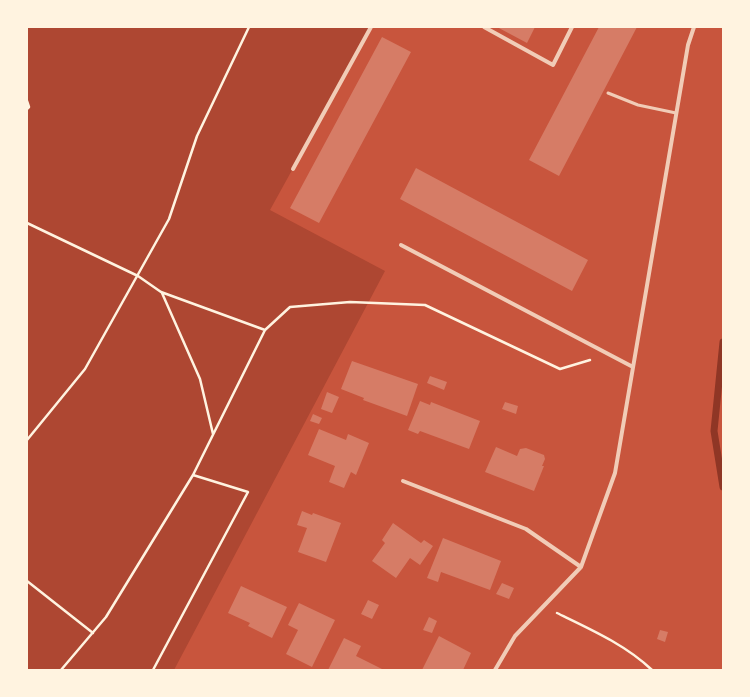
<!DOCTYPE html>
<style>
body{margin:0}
#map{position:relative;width:750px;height:697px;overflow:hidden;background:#c8553d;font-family:"PT Sans Narrow",sans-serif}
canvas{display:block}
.frame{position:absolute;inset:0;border:28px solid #fff3e0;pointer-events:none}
</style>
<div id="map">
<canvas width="750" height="697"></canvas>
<div class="frame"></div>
</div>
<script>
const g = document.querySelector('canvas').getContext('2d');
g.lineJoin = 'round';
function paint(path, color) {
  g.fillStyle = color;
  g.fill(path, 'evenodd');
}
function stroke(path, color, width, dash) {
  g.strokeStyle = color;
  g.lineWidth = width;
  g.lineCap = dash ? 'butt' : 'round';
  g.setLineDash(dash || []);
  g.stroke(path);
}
const green = new Path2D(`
 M 27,27 L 371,27 L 270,210 L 385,271 L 174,670 L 27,670 Z`);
const stream = new Path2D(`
 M 723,342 L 714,431 L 723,487`);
const building = new Path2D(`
 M 497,27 L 535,27 L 527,43 Z
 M 599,27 L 637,27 L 559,176 L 529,160 Z
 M 382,37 L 411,52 L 319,223 L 290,208 Z
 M 416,168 L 588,260 L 572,291 L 400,199 Z
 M 352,361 L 418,384 L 407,416 L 363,400 L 364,398 L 341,389 Z
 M 430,376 L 447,382 L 444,390 L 427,383 Z
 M 327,392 L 339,397 L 332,413 L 321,409 Z
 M 420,401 L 430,405 L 431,402 L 480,421 L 469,449 L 420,431 L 418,434 L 408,430 Z
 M 505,402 L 518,406 L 516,414 L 502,409 Z
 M 313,414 L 322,418 L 319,424 L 310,421 Z
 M 319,429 L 346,440 L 348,434 L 369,443 L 356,475 L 351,472 L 344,488 L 329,482 L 335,466 L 308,455 Z
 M 496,447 L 517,456 L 520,449 L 526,448 L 544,455 L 545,459 L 542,466 L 544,466 L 534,491 L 485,472 Z
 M 302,511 L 312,515 L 313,513 L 341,523 L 326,562 L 298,552 L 307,528 L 297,525 Z
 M 393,523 L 421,543 L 424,540 L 433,546 L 420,565 L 410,558 L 396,578 L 372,561 L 385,543 L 382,540 Z
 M 443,538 L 501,561 L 490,590 L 441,572 L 438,582 L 427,578 Z
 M 502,583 L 514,588 L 509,599 L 496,594 Z
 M 241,586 L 287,607 L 272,638 L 248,626 L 250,623 L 228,613 Z
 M 368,600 L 379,605 L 372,619 L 361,614 Z
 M 299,603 L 335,620 L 312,667 L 286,654 L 298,630 L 288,625 Z
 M 429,617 L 437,621 L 432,633 L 423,630 Z
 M 660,630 L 668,632 L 665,642 L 657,639 Z
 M 439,636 L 471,653 L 463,670 L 422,670 Z
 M 344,638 L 361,646 L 356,656 L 384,670 L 328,670 Z`);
const path = new Path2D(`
 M 27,101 L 29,107 L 27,109
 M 27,223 L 138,276 L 161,292 L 265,330
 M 162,293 L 200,379 L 213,434
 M 27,440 L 85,369 L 169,219 L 197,136 L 249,27
 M 27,581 L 93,633
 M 557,613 C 590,629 626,645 652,670
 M 61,670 L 106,617 L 193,475 L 265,330 L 290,307 L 350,302 L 425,305 L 560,369 L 590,360
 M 153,670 L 248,492 L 193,475`);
const service = new Path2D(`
 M 608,93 L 638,105 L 676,113`);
const minor = new Path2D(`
 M 484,27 L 553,65 L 572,27
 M 293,169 L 371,27
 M 401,245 L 633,367
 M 403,481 L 526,529 L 581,567 L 515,636 L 495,670
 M 581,567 L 615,473 L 688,45 L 694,27`);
paint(green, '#ae4732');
stroke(stream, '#8f3625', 7);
paint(building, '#d67c66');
stroke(path, '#fff3e0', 2.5);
stroke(service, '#f1ccb7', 3);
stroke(minor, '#f1ccb7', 4);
</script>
